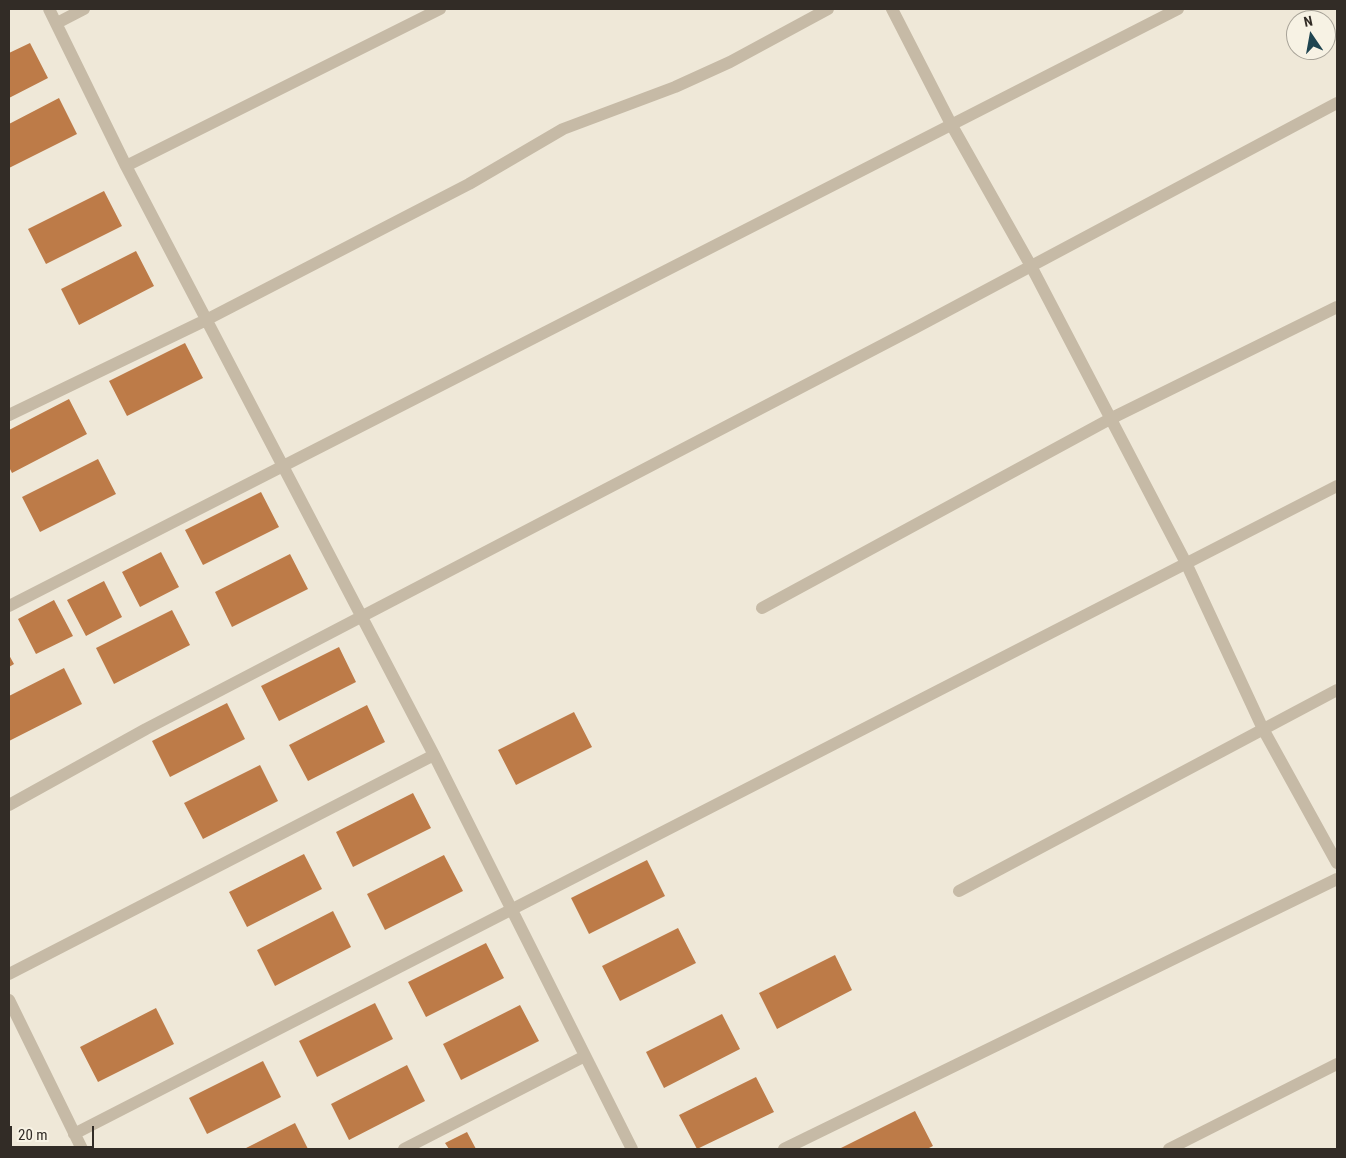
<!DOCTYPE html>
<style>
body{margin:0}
#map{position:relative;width:1346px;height:1158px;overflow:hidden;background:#efe8d8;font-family:"Roboto Condensed",sans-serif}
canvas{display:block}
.frame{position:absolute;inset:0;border:10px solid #322c26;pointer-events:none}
.north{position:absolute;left:1286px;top:10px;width:50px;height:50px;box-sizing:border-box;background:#f7f2e4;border:1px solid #a8a398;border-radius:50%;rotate:348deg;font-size:14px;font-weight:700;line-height:20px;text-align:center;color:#322c26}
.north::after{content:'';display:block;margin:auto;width:18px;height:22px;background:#1f4450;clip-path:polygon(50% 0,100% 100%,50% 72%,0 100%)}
.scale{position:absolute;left:10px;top:1126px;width:84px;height:22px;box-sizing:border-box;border:2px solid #322c26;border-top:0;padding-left:6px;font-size:15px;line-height:18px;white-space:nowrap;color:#322c26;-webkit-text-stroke:4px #f7f2e4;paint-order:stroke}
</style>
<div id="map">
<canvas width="1346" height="1158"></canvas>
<div class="frame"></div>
<div class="north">N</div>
<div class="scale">20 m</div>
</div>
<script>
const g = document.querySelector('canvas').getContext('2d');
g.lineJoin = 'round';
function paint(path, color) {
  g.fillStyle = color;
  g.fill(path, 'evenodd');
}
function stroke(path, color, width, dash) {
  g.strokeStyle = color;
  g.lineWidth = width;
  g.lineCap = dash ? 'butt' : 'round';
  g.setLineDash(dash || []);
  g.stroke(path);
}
const building = new Path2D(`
 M 30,43 L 48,78 L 9,98 L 9,53 Z
 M 59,98 L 77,134 L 9,168 L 9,124 Z
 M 104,191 L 122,226 L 46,264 L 28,229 Z
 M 136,251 L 154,286 L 79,325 L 61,289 Z
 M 185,343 L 203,378 L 127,416 L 109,381 Z
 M 69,399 L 87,434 L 12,473 L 9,467 L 9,430 Z
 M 98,459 L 116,494 L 40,532 L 22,497 Z
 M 261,492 L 279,527 L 203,565 L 185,530 Z
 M 161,552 L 179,587 L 140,607 L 122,572 Z
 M 290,554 L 308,589 L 232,627 L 215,592 Z
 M 104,581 L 122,617 L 86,636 L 67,600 Z
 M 54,600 L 73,636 L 36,654 L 18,619 Z
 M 172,610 L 190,645 L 114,684 L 96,648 Z
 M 339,647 L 356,682 L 279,721 L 261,686 Z
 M 9,655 L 14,664 L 9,667 Z
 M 64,668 L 82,704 L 9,741 L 9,696 Z
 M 227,703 L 245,739 L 170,777 L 152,741 Z
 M 367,705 L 385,742 L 308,781 L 289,745 Z
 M 574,712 L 592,747 L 516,785 L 498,750 Z
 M 260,765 L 278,801 L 203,839 L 184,803 Z
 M 413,793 L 431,828 L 353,867 L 336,832 Z
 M 304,854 L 322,889 L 247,927 L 229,892 Z
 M 444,855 L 463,891 L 385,930 L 367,894 Z
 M 647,860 L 665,896 L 589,934 L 571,898 Z
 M 333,911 L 351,947 L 275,986 L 257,950 Z
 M 678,928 L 696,963 L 620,1001 L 602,966 Z
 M 486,943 L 504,978 L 426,1017 L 408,982 Z
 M 835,955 L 852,990 L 777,1029 L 759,993 Z
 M 375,1003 L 393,1039 L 317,1077 L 299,1041 Z
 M 520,1005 L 539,1041 L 461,1080 L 443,1044 Z
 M 156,1008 L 174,1044 L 98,1082 L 80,1047 Z
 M 722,1014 L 740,1049 L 664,1088 L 646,1052 Z
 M 263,1061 L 281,1097 L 207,1134 L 189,1098 Z
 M 407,1065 L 425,1101 L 349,1140 L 331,1104 Z
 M 756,1077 L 774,1112 L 697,1149 L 679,1115 Z
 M 915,1111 L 933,1146 L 927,1149 L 839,1149 Z
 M 295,1123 L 308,1149 L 244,1149 L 256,1143 Z
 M 467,1132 L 476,1149 L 449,1149 L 445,1143 Z`);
const minor = new Path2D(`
 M 49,9 L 126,166 L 434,755 L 632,1149
 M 892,9 L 951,124 L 1031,266 L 1186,563 L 1263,729 L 1337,863
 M 57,23 L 84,9
 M 126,166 L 440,9
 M 9,415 L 206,320 L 469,184 L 563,129 L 675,87 L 730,62 L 828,9
 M 9,606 L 1178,9
 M 762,608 L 1110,419 L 1337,307
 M 9,805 L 146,729 L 915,328 L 1337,103
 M 959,891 L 1337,690
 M 9,974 L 434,755
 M 9,1000 L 82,1149
 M 74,1134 L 1337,486
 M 404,1149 L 585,1056
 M 784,1149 L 1337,879
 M 1169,1149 L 1337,1064`);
paint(building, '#bd7b48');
stroke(minor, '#c6baa6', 12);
</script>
